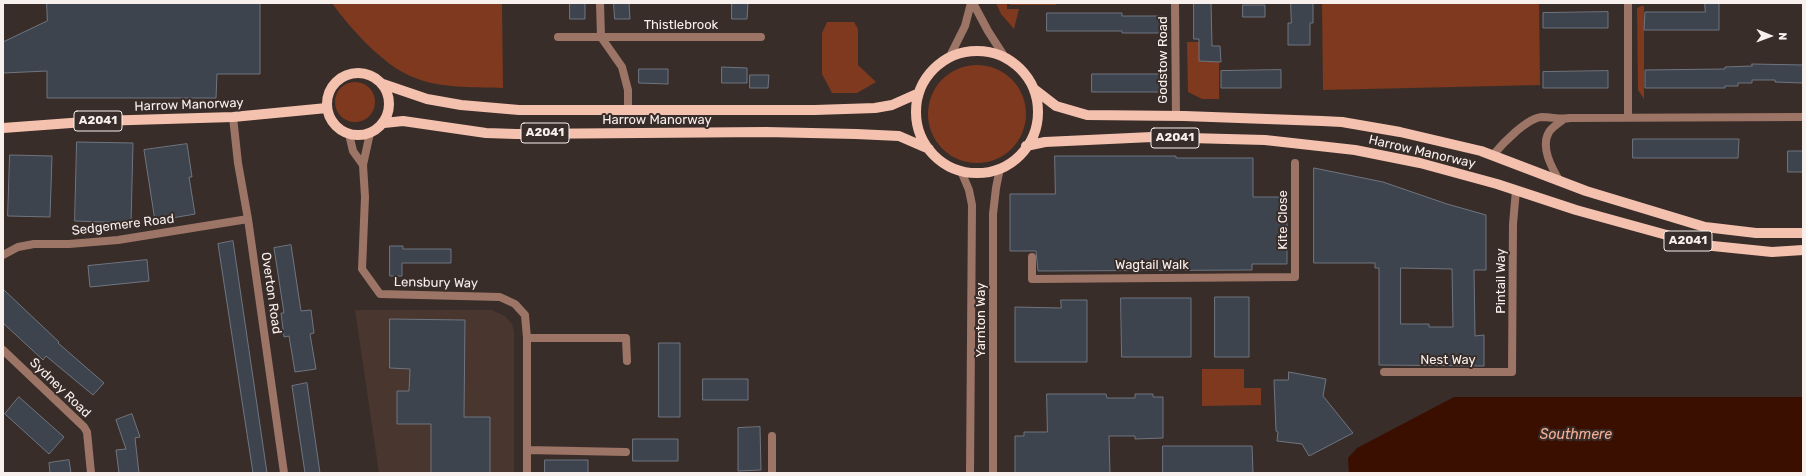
<!DOCTYPE html>
<style>
body{margin:0}
#map{position:relative;width:1806px;height:476px;overflow:hidden;background:#392d29;font-family:Rubik,sans-serif}
canvas{display:block}
.frame{position:absolute;inset:0;border:4px solid #f8f0ed;pointer-events:none}
.north{position:absolute;left:1750px;top:16px;width:40px;height:40px;-webkit-text-stroke:3px #392d29;paint-order:stroke;rotate:91deg;font-size:11px;font-weight:700;line-height:16px;text-align:center;color:#f8f0ed}
.north::after{content:'';display:block;margin:auto;width:14px;height:18px;background:#f8f0ed;clip-path:polygon(50% 0,100% 100%,50% 72%,0 100%)}
</style>
<div id="map">
<canvas width="1806" height="476"></canvas>
<div class="frame"></div>
<div class="north">N</div>
</div>
<script>
const g = document.querySelector('canvas').getContext('2d');
g.lineJoin = 'round';
function paint(path, color) {
  g.fillStyle = color;
  g.fill(path, 'evenodd');
}
function stroke(path, color, width, dash) {
  g.strokeStyle = color;
  g.lineWidth = width;
  g.lineCap = dash ? 'butt' : 'round';
  g.setLineDash(dash || []);
  g.stroke(path);
}
function drawText(font, color, halo, rows, align = 'center') {
  g.font = font + ' Rubik,sans-serif';
  g.lineWidth = 4;
  g.setLineDash([]);
  g.textBaseline = 'middle';
  g.strokeStyle = halo;
  g.fillStyle = color;
  for (const [text, x, y, turn = 0] of rows) {
    g.save();
    g.translate(x, y);
    g.rotate((+turn || 0) * Math.PI / 180);
    g.textAlign = isNaN(turn) ? turn : align;
    if (halo) g.strokeText(text, 0, 0);
    g.fillText(text, 0, 0);
    g.restore();
  }
}
const built = new Path2D(`
 M 355,310 L 492,310 L 505,316 L 512,324 L 514,331 L 514,473 L 379,473 Z`);
const green = new Path2D(`
 M 332,3 L 502,3 L 503,88 C 472,87 435,89 406,74 C 380,61 349,27 332,3 Z
 M 996,3 L 1007,3 L 1007,9 L 1019,9 L 1014,29 L 1001,14 Z
 M 1010,3 L 1056,3 L 1056,5 L 1010,5 Z
 M 1322,3 L 1539,3 L 1540,85 L 1323,90 Z
 M 1641,6 L 1644,6 L 1644,99 L 1638,90 L 1637,8 Z
 M 827,22 L 854,22 L 858,29 L 858,65 L 876,82 L 857,93 L 832,93 L 822,74 L 822,33 Z
 M 1187,42 L 1199,42 L 1199,61 L 1219,62 L 1219,99 L 1202,99 L 1188,92 Z
 M928 114a49 49 0 1 1 98 0a49 49 0 1 1-98 0Z
 M335 102a20 20 0 1 1 40 0a20 20 0 1 1-40 0Z
 M 1202,369 L 1244,369 L 1244,388 L 1261,388 L 1261,405 L 1202,406 Z`);
const water = new Path2D(`
 M 1454,397 L 1803,397 L 1803,473 L 1349,473 L 1348,458 L 1357,448 Z`);
const building = new Path2D(`
 M 47,3 L 260,3 L 260,74 L 217,74 L 216,98 L 47,98 L 47,71 L 3,73 L 3,42 L 47,21 Z
 M 570,3 L 585,3 L 585,19 L 570,19 Z
 M 614,3 L 629,3 L 630,19 L 615,19 Z
 M 732,3 L 748,3 L 747,19 L 732,19 Z
 M 1194,3 L 1211,3 L 1212,46 L 1220,46 L 1221,62 L 1199,61 L 1199,39 L 1194,39 Z
 M 1291,3 L 1313,3 L 1313,23 L 1310,23 L 1310,45 L 1288,45 L 1288,23 L 1291,23 Z
 M 1705,3 L 1719,3 L 1719,30 L 1644,30 L 1645,12 L 1705,12 Z
 M 1243,5 L 1265,5 L 1265,17 L 1243,17 Z
 M 1608,12 L 1608,28 L 1543,28 L 1543,13 Z
 M 1047,13 L 1122,13 L 1122,16 L 1165,16 L 1165,33 L 1122,33 L 1122,31 L 1047,31 Z
 M 1752,64 L 1803,65 L 1803,83 L 1775,82 L 1775,80 L 1752,80 L 1752,83 L 1738,83 L 1738,86 L 1725,86 L 1725,88 L 1645,88 L 1645,70 L 1725,69 L 1725,67 L 1752,66 Z
 M 722,67 L 747,68 L 747,83 L 722,83 Z
 M 639,69 L 668,69 L 668,84 L 639,83 Z
 M 1281,70 L 1281,88 L 1221,88 L 1221,71 Z
 M 1608,71 L 1608,88 L 1543,88 L 1543,72 Z
 M 1092,74 L 1166,74 L 1166,92 L 1092,92 Z
 M 750,75 L 769,75 L 768,88 L 750,88 Z
 M 1633,139 L 1739,139 L 1738,158 L 1633,158 Z
 M 77,142 L 133,143 L 131,223 L 75,221 Z
 M 187,144 L 192,177 L 189,177 L 195,214 L 155,221 L 144,150 Z
 M 1788,151 L 1803,151 L 1803,172 L 1788,172 Z
 M 10,155 L 52,156 L 50,217 L 8,216 Z
 M 1055,156 L 1176,156 L 1176,158 L 1253,158 L 1253,197 L 1287,197 L 1287,264 L 1252,264 L 1252,270 L 1038,271 L 1036,251 L 1010,251 L 1010,194 L 1055,194 Z
 M 1314,168 L 1383,182 L 1447,204 L 1486,215 L 1486,270 L 1474,270 L 1475,336 L 1484,335 L 1484,366 L 1379,365 L 1379,268 L 1375,268 L 1375,263 L 1314,263 ZM 1401,268 L 1452,269 L 1453,327 L 1429,327 L 1429,324 L 1401,324 Z
 M 233,241 L 267,473 L 253,473 L 218,244 Z
 M 291,245 L 301,311 L 311,310 L 314,333 L 310,334 L 316,369 L 295,372 L 289,336 L 284,337 L 281,313 L 284,313 L 274,248 Z
 M 390,246 L 403,246 L 403,249 L 451,249 L 451,263 L 402,263 L 402,276 L 390,276 Z
 M 147,260 L 149,281 L 90,287 L 88,266 Z
 M 3,289 L 59,342 L 58,343 L 104,383 L 93,395 L 46,356 L 43,360 L 3,323 Z
 M 1215,297 L 1249,297 L 1249,357 L 1215,357 Z
 M 1121,298 L 1191,298 L 1191,357 L 1122,357 Z
 M 1061,300 L 1087,300 L 1087,362 L 1015,362 L 1015,307 L 1061,308 Z
 M 390,319 L 465,320 L 464,417 L 490,417 L 490,473 L 431,473 L 431,424 L 397,424 L 397,391 L 409,391 L 410,369 L 390,368 Z
 M 659,343 L 680,343 L 680,417 L 659,417 Z
 M 1289,372 L 1326,379 L 1323,396 L 1353,433 L 1309,456 L 1302,444 L 1277,441 L 1278,432 L 1276,431 L 1274,380 L 1288,380 Z
 M 703,379 L 748,379 L 748,400 L 703,400 Z
 M 307,383 L 320,473 L 305,473 L 292,386 Z
 M 1047,394 L 1106,394 L 1107,398 L 1135,398 L 1135,394 L 1153,394 L 1153,397 L 1163,397 L 1163,438 L 1135,439 L 1135,436 L 1109,436 L 1110,473 L 1015,473 L 1015,436 L 1024,436 L 1024,432 L 1047,432 Z
 M 19,397 L 64,437 L 49,454 L 5,414 Z
 M 132,414 L 140,437 L 135,438 L 139,473 L 119,473 L 116,450 L 126,449 L 116,420 Z
 M 760,427 L 761,470 L 738,471 L 738,428 Z
 M 633,439 L 678,439 L 678,461 L 633,461 Z
 M 1163,446 L 1252,446 L 1253,473 L 1163,473 Z
 M 69,460 L 71,473 L 50,473 L 49,463 Z
 M 545,460 L 588,460 L 588,473 L 545,473 Z`);
const minor = new Path2D(`
 M 600,3 L 601,37 L 622,67 L 628,90 L 628,109
 M 1175,3 L 1176,116
 M 558,37 L 761,37
 M 233,117 L 238,163 L 248,219 L 284,473
 M 1628,117 L 1628,3
 M 370,133 L 363,165 L 365,197 L 362,269 L 380,294 L 500,297 L 515,304 L 525,315 L 527,338 L 527,473
 M 349,134 L 353,151 L 363,165
 M 1493,155 C 1503,143 1527,118 1542,117 C 1552,117 1561,120 1570,118 L 1803,117
 M 1559,180 C 1552,168 1540,147 1549,132 C 1552,127 1559,123 1564,119
 M 3,255 L 18,247 L 34,244 L 69,244 L 118,240 L 248,219
 M 1032,257 L 1032,279 L 1295,277 L 1295,163
 M 527,338 L 626,338 L 627,361
 M 3,350 L 84,427 L 87,432 L 91,473
 M 1384,372 L 1512,372 L 1513,224 L 1516,190
 M 527,450 L 626,452
 M 772,473 L 772,436`);
const tertiary = new Path2D(`
 M 973,3 L 988,31 L 1006,59
 M 950,56 L 965,26 L 971,3
 M 961,171 L 969,190 L 972,205 L 970,473
 M 993,473 L 993,214 L 996,188 L 1000,168`);
const primary = new Path2D(`
 M916 112a61 61 0 1 1 122 0a61 61 0 1 1-122 0Z
 M327 104a31 31 0 1 1 62 0a31 31 0 1 1-62 0Z
 M 383,84 L 427,99 L 461,105 L 519,110 L 815,110 L 875,108 L 892,105 L 919,93
 M 1034,89 L 1056,106 L 1087,115 L 1184,116 L 1322,121 L 1342,122 L 1400,132 L 1481,151 L 1586,191 L 1705,227 L 1756,233 L 1803,233
 M 384,123 L 403,121 L 486,133 L 516,134 L 766,132 L 856,134 L 899,136 L 929,149
 M 3,128 L 98,121 L 233,117 L 327,108
 M 1026,146 L 1045,142 L 1152,137 L 1265,140 L 1355,150 L 1420,163 L 1497,184 L 1576,210 L 1703,245 L 1772,252 L 1803,250`);
const shields = [
 [98,121,48],
 [545,133,48],
 [1175,138,48],
 [1688,241,48]
];
const shieldNames = [
 ["A2041",98,121],
 ["A2041",545,133],
 ["A2041",1175,138],
 ["A2041",1688,241]
];
const streetNames = [
 ["Thistlebrook",681,25],
 ["Godstow Road",1163,60,-90],
 ["Harrow Manorway",189,105,-2],
 ["Harrow Manorway",657,120],
 ["Harrow Manorway",1422,152,13],
 ["Kite Close",1283,220,-90],
 ["Sedgemere Road",123,225,-7],
 ["Wagtail Walk",1152,265],
 ["Pintail Way",1501,281,-90],
 ["Lensbury Way",436,283,1],
 ["Overton Road",271,293,82],
 ["Yarnton Way",981,320,-90],
 ["Nest Way",1448,360],
 ["Sydney Road",60,388,44]
];
const waterNames = [
 ["Southmere",1576,435]
];
paint(built, '#48362f');
paint(green, '#7e391e');
paint(water, '#3b0f00');
paint(building, '#3e444e');
stroke(building, '#6f7580', 1);
stroke(minor, '#9d7566', 8);
stroke(tertiary, '#9d7566', 8);
stroke(primary, '#f4c1af', 10);
for (const [x, y, w] of shields) {
  const box = new Path2D();
  box.roundRect(x - w / 2, y - 10, w, 20, 3);
  g.fillStyle = '#392d29';
  g.fill(box);
  stroke(box, '#f8f0ed', 1);
}
drawText('bold 12px', '#f8f0ed', null, shieldNames);
drawText('13px', '#f8f0ed', '#392d29', streetNames);
drawText('italic 14px', '#f8b096', '#392d29', waterNames);
</script>
